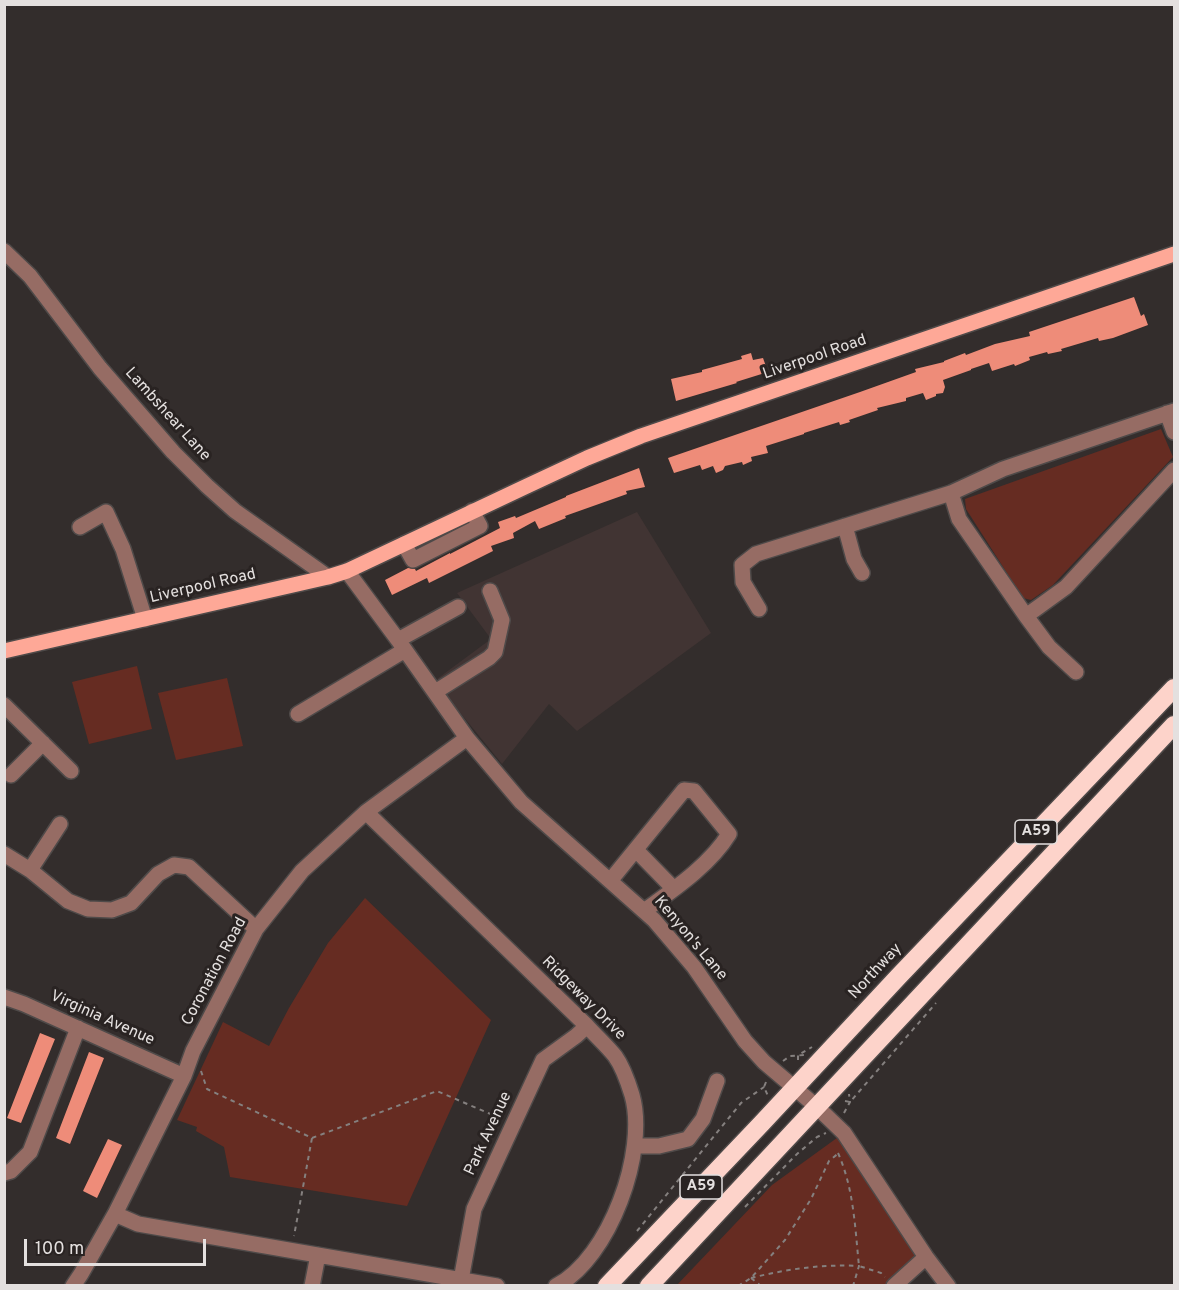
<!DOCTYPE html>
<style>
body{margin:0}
#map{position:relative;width:1179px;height:1290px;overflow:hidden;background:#332d2c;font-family:Overpass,sans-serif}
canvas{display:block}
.frame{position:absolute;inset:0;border:6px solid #e4e0df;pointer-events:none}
.scale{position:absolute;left:24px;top:1239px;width:182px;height:27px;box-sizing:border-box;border:3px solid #e4e0df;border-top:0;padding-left:8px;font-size:18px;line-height:21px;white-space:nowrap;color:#e4e0df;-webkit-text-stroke:4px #292322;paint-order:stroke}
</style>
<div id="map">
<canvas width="1179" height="1290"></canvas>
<div class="frame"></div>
<div class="scale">100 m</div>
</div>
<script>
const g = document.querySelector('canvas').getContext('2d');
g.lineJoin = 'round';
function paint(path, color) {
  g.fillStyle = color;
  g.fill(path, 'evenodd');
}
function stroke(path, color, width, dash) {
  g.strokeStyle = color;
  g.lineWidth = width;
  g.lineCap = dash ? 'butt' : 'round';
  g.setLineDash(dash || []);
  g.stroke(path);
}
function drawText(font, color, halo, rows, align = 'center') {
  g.font = font + ' Overpass,sans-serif';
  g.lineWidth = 6;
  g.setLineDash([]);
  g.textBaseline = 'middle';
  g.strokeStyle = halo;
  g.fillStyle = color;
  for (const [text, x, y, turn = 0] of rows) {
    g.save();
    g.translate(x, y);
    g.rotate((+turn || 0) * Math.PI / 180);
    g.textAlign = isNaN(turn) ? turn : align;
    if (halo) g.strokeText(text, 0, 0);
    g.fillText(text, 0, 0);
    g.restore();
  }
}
const built = new Path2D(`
 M 637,512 L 711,633 L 577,731 L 549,704 L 502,764 L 444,693 L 449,689 L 437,679 L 491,639 L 457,593 Z`);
const green = new Path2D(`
 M 1161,429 L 1173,457 L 1053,585 L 1031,600 L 1023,598 L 966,509 L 965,499 Z
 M 137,666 L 152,729 L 89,744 L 72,682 Z
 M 227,678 L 243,746 L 176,760 L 158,693 Z
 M 365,898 L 491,1020 L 407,1206 L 230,1177 L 224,1147 L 196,1131 L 197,1127 L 177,1120 L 223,1022 L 269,1046 L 289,1008 L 328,943 Z
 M 841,1135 L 922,1257 L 886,1285 L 676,1286 L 772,1185 Z`);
const building = new Path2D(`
 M 1134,297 L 1141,316 L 1144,314 L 1148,325 L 1113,338 L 1099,341 L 1098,338 L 1061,349 L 1062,351 L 1048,354 L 1047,352 L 1029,357 L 1030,360 L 1015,366 L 1014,364 L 992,371 L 989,363 L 971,369 L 971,370 L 943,380 L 945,387 L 943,393 L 936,394 L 936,396 L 926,400 L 923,393 L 906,398 L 906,401 L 877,408 L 878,410 L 849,420 L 850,422 L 840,425 L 839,422 L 804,433 L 804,434 L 766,446 L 768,453 L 751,457 L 752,461 L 743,465 L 742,462 L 725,466 L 723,470 L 716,473 L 713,466 L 702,470 L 700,465 L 674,473 L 668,458 L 860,392 L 916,372 L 915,369 L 944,362 L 944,361 L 965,353 L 966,355 L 995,344 L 1030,336 L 1029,332 Z
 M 751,353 L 753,360 L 763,358 L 768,372 L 736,382 L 737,383 L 676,401 L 671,379 L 702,372 L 702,370 L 742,359 L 741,356 Z
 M 639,468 L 645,487 L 626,491 L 627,494 L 565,516 L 566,518 L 539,529 L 535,521 L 513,533 L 514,538 L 491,546 L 493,551 L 429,583 L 427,578 L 392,595 L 385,580 L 408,568 L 415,569 L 416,571 L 450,553 L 450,554 L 500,528 L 498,522 L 515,516 L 516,518 L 566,497 L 566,496 Z
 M 40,1033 L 55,1039 L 21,1123 L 7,1118 Z
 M 89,1052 L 104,1058 L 70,1144 L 56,1138 Z
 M 108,1139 L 122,1145 L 97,1198 L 83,1191 Z`);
const path = new Path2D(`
 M 798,1060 L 798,1055 L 812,1047
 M 783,1061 L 790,1056 L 805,1055
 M 201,1071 L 207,1089 L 312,1138 L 294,1236
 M 766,1082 L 764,1087 L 768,1096
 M 845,1101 L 850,1102 L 936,1003
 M 844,1113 L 850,1102 L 849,1094
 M 312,1138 L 437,1091 L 502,1119
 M 838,1153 C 854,1189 855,1228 859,1266 L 881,1273 L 885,1277
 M 745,1207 L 797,1154 L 817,1137 L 826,1133
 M 637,1231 L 741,1103 L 764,1087 L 769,1088
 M 751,1278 C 787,1269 822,1264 859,1266 L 853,1286
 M 751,1278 L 761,1286
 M 738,1286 L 751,1278 L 785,1240 L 811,1199 L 829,1161 L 840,1152`);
const minor = new Path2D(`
 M 4,251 L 30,276 L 100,368 L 173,452 L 207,486 L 235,511 L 328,577
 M 1167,413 L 1174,432
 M 951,493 L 959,519 L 1026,616 L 1049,647 L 1076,672
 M 845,526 L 854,559 L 862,573
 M 80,527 L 106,512 L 123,549 L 145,619
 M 404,544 L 413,560 L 480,526 L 472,511
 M 347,571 L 398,640 L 467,738 L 521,802 L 654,920 L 694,967 L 745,1041 L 764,1062 L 817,1107 L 844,1133 L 926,1257 L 948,1286
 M 759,609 L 743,582 L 742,565 L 756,554 L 951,493 L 1003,469 L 1174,411
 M 1026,616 L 1066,587 L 1174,470
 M 398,640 L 458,607
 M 435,692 L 489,658 L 495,652 L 502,620 L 490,591
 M 4,705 L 71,771
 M 298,714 L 405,650
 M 11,775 L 43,743
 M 366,812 L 587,1026 C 596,1036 607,1046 615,1056 C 623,1067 628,1082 632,1095 C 648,1151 610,1258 556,1286
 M 636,850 L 674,889
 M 4,854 L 30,870 L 68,901 L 88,909 L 112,910 L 131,903 L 158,874 L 174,865 L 189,867 L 256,929
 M 30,870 L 60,824
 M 610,881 L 684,790 L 694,791 L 729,834 C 710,865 673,890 644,911
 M 4,997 L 24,1004 L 184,1076
 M 635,1146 L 659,1146 L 688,1139 L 703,1119 L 717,1081
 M 4,1173 L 11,1171 L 30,1152 L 78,1028
 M 115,1214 L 138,1224 L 497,1286
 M 461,1280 L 474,1209 L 543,1060 L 576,1036 L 587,1026
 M 73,1286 L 81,1274 L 115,1214 L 184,1076 L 193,1051 L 256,929 L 302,871 L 366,812 L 467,738
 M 312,1286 L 318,1255
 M 894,1286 L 926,1257`);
const major = new Path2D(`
 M 4,651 L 328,577 L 347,571 L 527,486 L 587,458 L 641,436 L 1174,254`);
const highway = new Path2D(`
 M 607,1286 L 762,1123 L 898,977 L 1174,688
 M 649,1286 L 1174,725`);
const shields = [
 [1036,832,42],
 [701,1187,42]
];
const shieldNames = [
 ["A59",1036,832],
 ["A59",701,1187]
];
const streetNames = [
 ["Liverpool Road",815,358,-19],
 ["Lambshear Lane",167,415,48],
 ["Liverpool Road",203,587,-13],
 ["Kenyon's Lane",690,939,50],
 ["Coronation Road",215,972,-62],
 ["Northway",876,972,-47],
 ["Ridgeway Drive",583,999,45],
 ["Virginia Avenue",102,1019,24],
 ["Park Avenue",489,1134,-65]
];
paint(built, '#413433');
paint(green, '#662c22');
paint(building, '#ee8c79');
stroke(minor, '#4f4a49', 18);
stroke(major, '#4f4a49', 18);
stroke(highway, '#4f4a49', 21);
stroke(path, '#85807f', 2, [4.5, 4.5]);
stroke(minor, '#966c64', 15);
stroke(major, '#fea897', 15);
stroke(highway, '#fdd3ca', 18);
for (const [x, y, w] of shields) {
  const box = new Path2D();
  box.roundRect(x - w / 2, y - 12, w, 24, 4.5);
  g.fillStyle = '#292322';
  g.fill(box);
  stroke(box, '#e4e0df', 1.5);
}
drawText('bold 15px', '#e4e0df', null, shieldNames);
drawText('16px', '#e4e0df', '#292322', streetNames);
</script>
